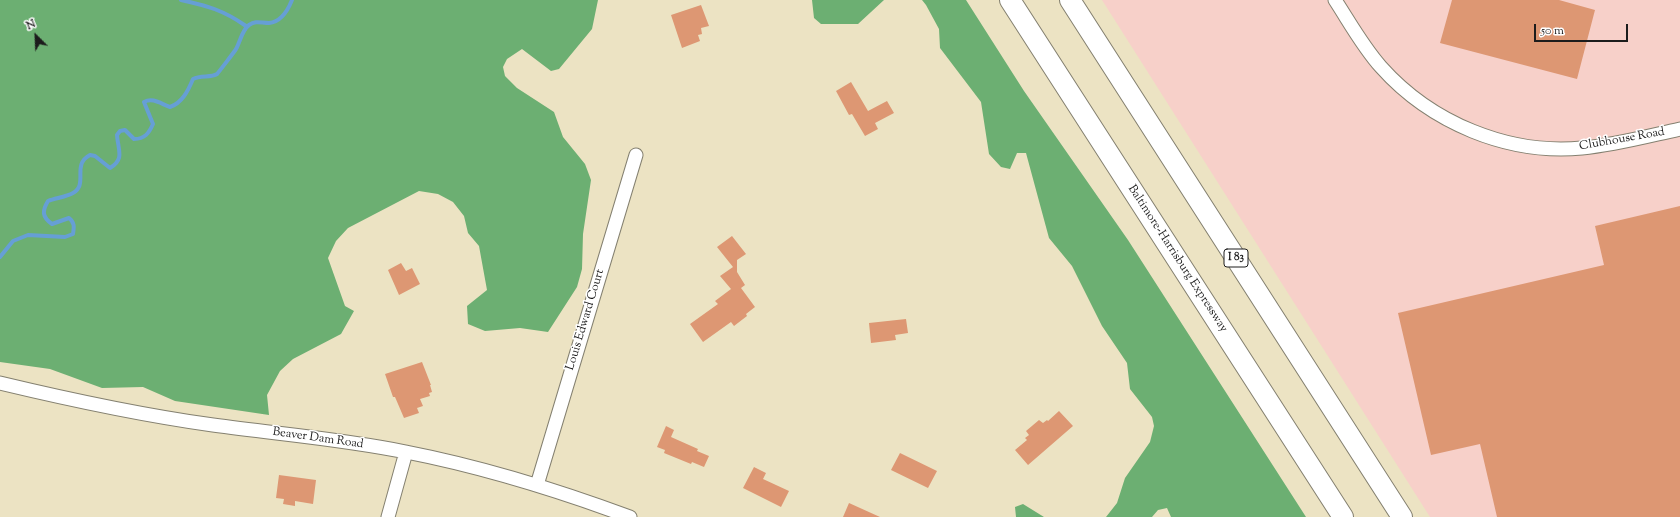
<!DOCTYPE html>
<style>
body{margin:0}
#map{position:relative;width:1680px;height:517px;overflow:hidden;background:#ece3c3;font-family:"Sorts Mill Goudy",serif}
canvas{display:block}
.north{position:absolute;left:16px;top:16px;width:40px;height:40px;-webkit-text-stroke:3px #fff;paint-order:stroke;rotate:336deg;font-size:11px;font-weight:700;line-height:16px;text-align:center;color:#1c1c1c}
.north::after{content:'';display:block;margin:auto;width:14px;height:18px;background:#1c1c1c;clip-path:polygon(50% 0,100% 100%,50% 72%,0 100%)}
.scale{position:absolute;left:1534px;top:24px;width:94px;height:18px;box-sizing:border-box;border:2px solid #1c1c1c;border-top:0;padding-left:5px;font-size:12px;line-height:14px;white-space:nowrap;color:#1c1c1c;-webkit-text-stroke:3px #fff;paint-order:stroke}
</style>
<div id="map">
<canvas width="1680" height="517"></canvas>
<div class="north">N</div>
<div class="scale">50 m</div>
</div>
<script>
const g = document.querySelector('canvas').getContext('2d');
g.lineJoin = 'round';
function paint(path, color) {
  g.fillStyle = color;
  g.fill(path, 'evenodd');
}
function stroke(path, color, width, dash) {
  g.strokeStyle = color;
  g.lineWidth = width;
  g.lineCap = dash ? 'butt' : 'round';
  g.setLineDash(dash || []);
  g.stroke(path);
}
function drawText(font, color, halo, rows, align = 'center') {
  g.font = font + ' "Sorts Mill Goudy",serif';
  g.lineWidth = 3;
  g.setLineDash([]);
  g.textBaseline = 'middle';
  g.strokeStyle = halo;
  g.fillStyle = color;
  for (const [text, x, y, turn = 0] of rows) {
    g.save();
    g.translate(x, y);
    g.rotate((+turn || 0) * Math.PI / 180);
    g.textAlign = isNaN(turn) ? turn : align;
    if (halo) g.strokeText(text, 0, 0);
    g.fillText(text, 0, 0);
    g.restore();
  }
}
const built = new Path2D(`
 M 1102,0 L 1680,0 L 1680,517 L 1430,517 Z`);
const forest = new Path2D(`
 M 0,0 L 598,0 L 592,29 L 559,69 L 551,71 L 522,49 L 507,59 L 503,67 L 505,76 L 517,88 L 554,112 L 563,137 L 585,164 L 591,180 L 583,234 L 582,269 L 577,287 L 548,332 L 520,328 L 485,331 L 468,324 L 467,306 L 487,290 L 479,246 L 468,233 L 464,216 L 453,202 L 438,194 L 419,191 L 348,228 L 336,241 L 328,258 L 345,306 L 354,311 L 341,334 L 293,359 L 280,371 L 267,395 L 269,415 L 175,401 L 143,387 L 102,388 L 50,369 L 0,362 Z
 M 884,0 L 858,24 L 821,24 L 814,18 L 812,0 Z
 M 922,0 L 966,0 L 1024,91 L 1128,240 L 1306,517 L 1171,517 L 1167,508 L 1158,510 L 1152,517 L 1106,517 L 1117,503 L 1125,478 L 1150,442 L 1154,426 L 1152,417 L 1130,389 L 1127,363 L 1102,326 L 1072,266 L 1049,238 L 1026,153 L 1017,153 L 1010,169 L 1001,167 L 989,154 L 981,102 L 940,48 L 939,29 L 926,5 Z
 M 1023,504 L 1044,517 L 1016,517 L 1015,507 Z`);
const stream = new Path2D(`
 M 181,0 C 208,6 223,10 246,26
 M 0,257 L 13,241 L 28,235 L 65,237 L 73,234 C 74,227 75,223 69,218 L 52,224 C 42,217 42,211 48,201 C 56,198 66,197 73,193 C 89,184 71,165 90,155 L 95,156 L 110,168 C 125,159 118,150 117,135 L 120,131 L 125,130 L 134,139 C 145,139 149,133 153,124 L 144,102 C 153,97 161,104 170,107 C 182,103 188,91 193,79 C 201,75 211,78 217,74 C 218,73 235,51 236,49 C 240,42 242,30 249,25 C 256,20 261,23 269,23 C 281,22 288,10 292,0`);
const building = new Path2D(`
 M 1452,0 L 1559,0 L 1595,10 L 1577,79 L 1440,43 Z
 M 701,5 L 709,26 L 701,28 L 702,34 L 698,35 L 700,41 L 682,48 L 671,15 Z
 M 851,82 L 868,111 L 887,101 L 894,113 L 875,123 L 878,129 L 865,136 L 852,114 L 849,115 L 836,91 Z
 M 1680,206 L 1680,517 L 1497,517 L 1480,444 L 1431,455 L 1398,313 L 1604,265 L 1595,226 Z
 M 732,236 L 746,254 L 737,260 L 737,272 L 745,285 L 741,288 L 755,307 L 746,314 L 747,316 L 734,326 L 731,322 L 703,342 L 690,324 L 718,304 L 715,301 L 731,289 L 720,276 L 733,267 L 717,247 Z
 M 401,263 L 406,271 L 412,268 L 420,284 L 399,295 L 388,270 Z
 M 906,319 L 908,333 L 895,335 L 896,340 L 871,343 L 869,323 Z
 M 422,362 L 431,385 L 430,385 L 432,392 L 429,393 L 430,396 L 420,399 L 423,406 L 417,408 L 419,413 L 404,418 L 395,397 L 393,397 L 385,374 Z
 M 1059,411 L 1073,426 L 1028,465 L 1015,450 L 1027,440 L 1025,438 L 1029,435 L 1026,431 L 1039,420 L 1043,423 L 1047,420 L 1048,421 Z
 M 666,426 L 674,430 L 671,437 L 698,449 L 697,451 L 709,456 L 704,467 L 692,462 L 691,464 L 664,453 L 665,450 L 657,447 Z
 M 900,453 L 937,471 L 928,488 L 891,470 Z
 M 754,467 L 766,473 L 763,479 L 789,491 L 781,507 L 743,488 Z
 M 279,475 L 316,480 L 313,504 L 295,501 L 295,506 L 283,504 L 284,499 L 276,498 Z
 M 849,503 L 880,517 L 843,517 Z`);
const minor = new Path2D(`
 M 1335,0 C 1350,23 1363,47 1381,67 C 1431,123 1508,155 1582,148 C 1615,145 1648,136 1680,129
 M 0,383 C 71,400 141,415 213,425 C 278,434 343,439 406,452 C 483,467 557,490 630,517
 M 537,485 L 636,155
 M 388,517 L 406,452`);
const highway = new Path2D(`
 M 1010,0 L 1343,517
 M 1070,0 L 1402,517`);
const shields = [
 [1236,258,24]
];
const shieldNames = [
 ["I 83",1236,258]
];
const streetNames = [
 ["Clubhouse Road",1622,140,-10],
 ["Baltimore-Harrisburg Expressway",1177,259,57],
 ["Louis Edward Court",586,320,-73],
 ["Beaver Dam Road",318,439,8]
];
paint(built, '#f7d0c9');
paint(forest, '#6caf72');
stroke(stream, '#669fd5', 4);
paint(building, '#dd9773');
stroke(minor, '#848070', 15);
stroke(highway, '#848070', 22);
stroke(minor, '#fff', 13);
stroke(highway, '#fff', 20);
for (const [x, y, w] of shields) {
  const box = new Path2D();
  box.roundRect(x - w / 2, y - 9, w, 18, 3);
  g.fillStyle = '#fff';
  g.fill(box);
  stroke(box, '#1c1c1c', 1);
}
drawText('bold 11px', '#1c1c1c', null, shieldNames);
drawText('12px', '#1c1c1c', '#fff', streetNames);
</script>
